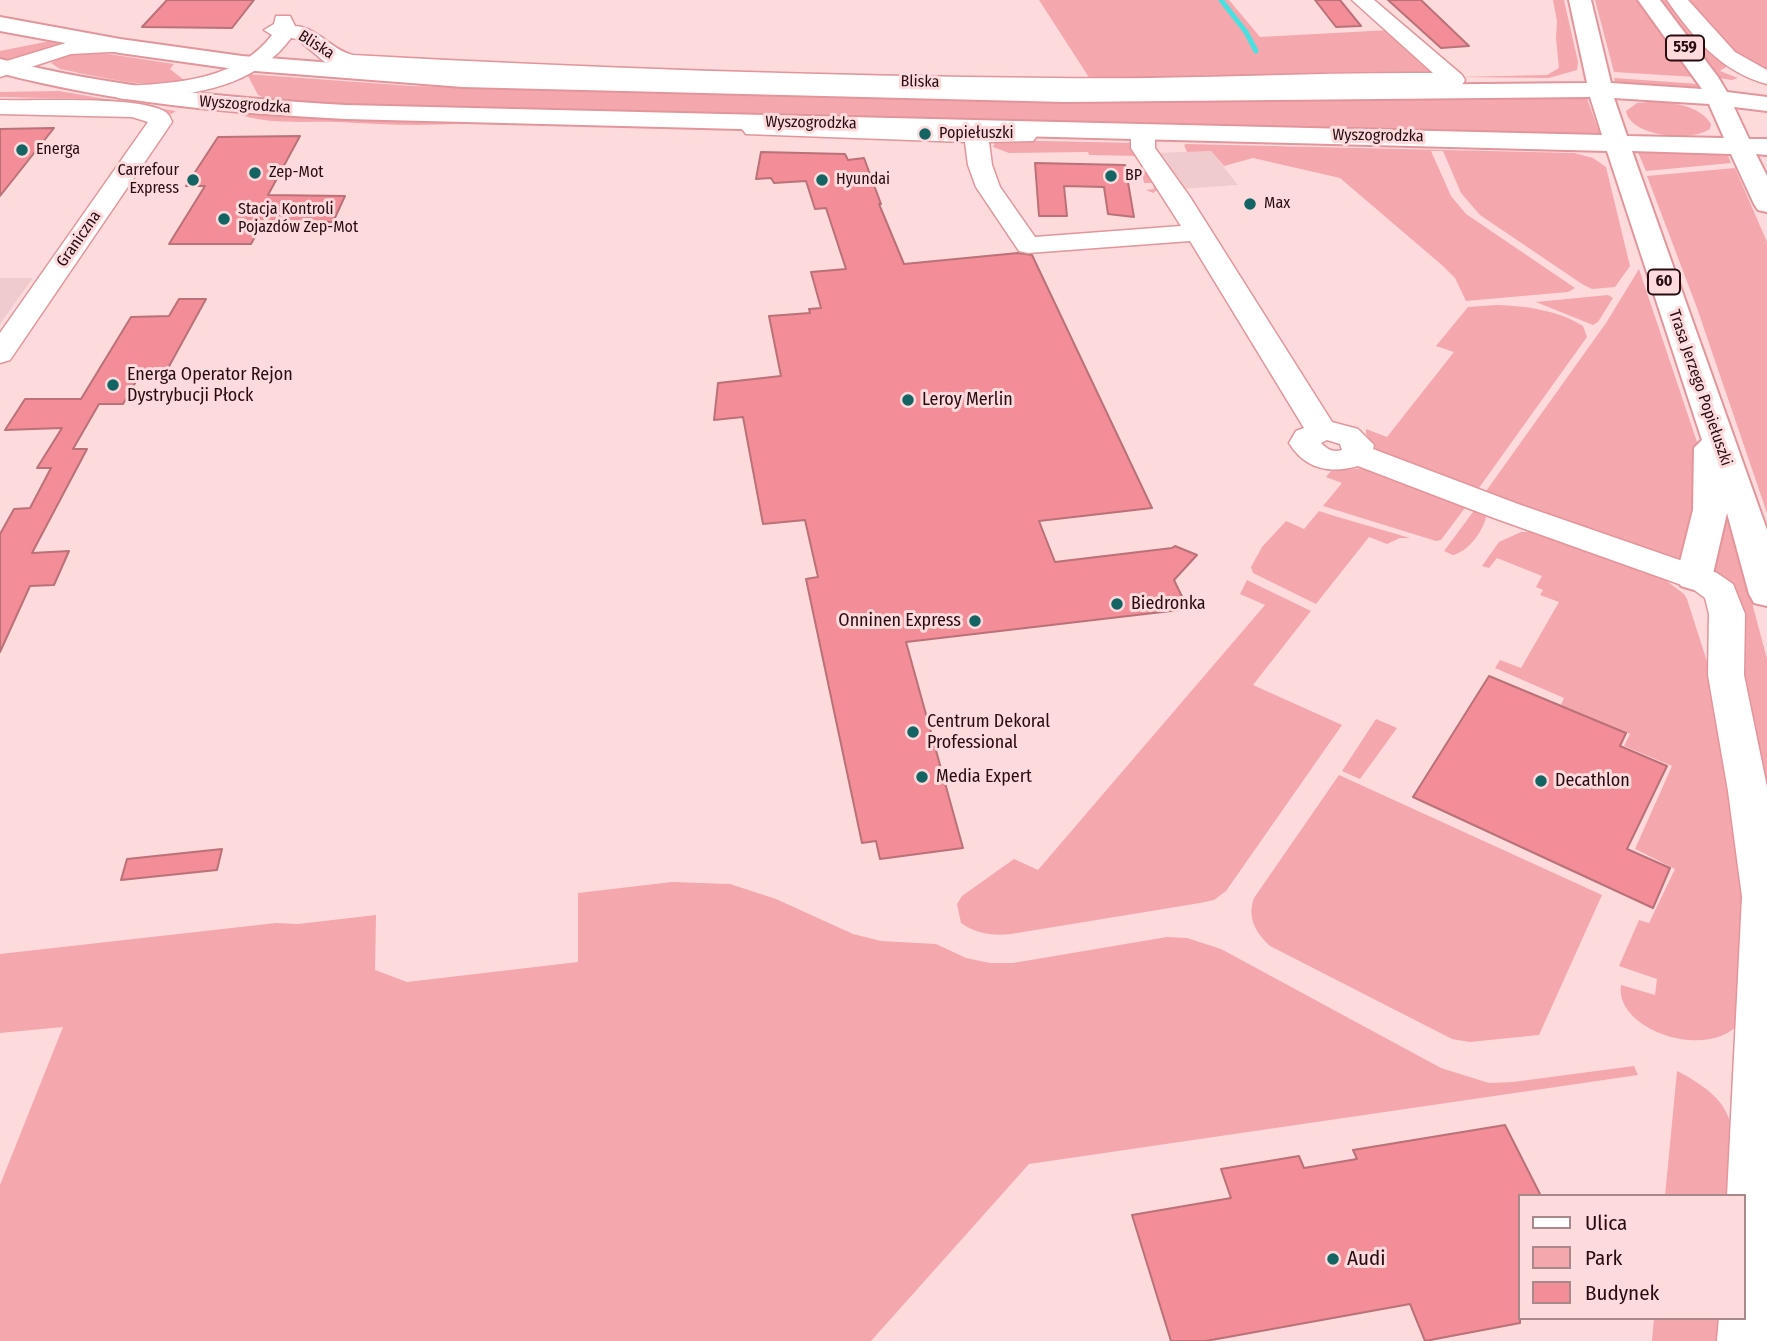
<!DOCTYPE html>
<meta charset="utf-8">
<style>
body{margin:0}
#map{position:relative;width:1767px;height:1341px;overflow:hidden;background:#fddbdd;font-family:"Fira Sans Condensed",sans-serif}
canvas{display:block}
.legend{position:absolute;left:1518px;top:1194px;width:228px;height:126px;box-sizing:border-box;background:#fddbdd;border:2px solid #a8888b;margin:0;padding:9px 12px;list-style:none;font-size:21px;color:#280c10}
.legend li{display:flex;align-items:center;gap:14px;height:35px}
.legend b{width:35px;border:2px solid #a8888b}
</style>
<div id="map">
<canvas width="1767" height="1341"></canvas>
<ul class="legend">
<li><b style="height:9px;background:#fff"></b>Ulica</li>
<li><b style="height:19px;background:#f4a7ad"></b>Park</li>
<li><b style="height:19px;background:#f38d97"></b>Budynek</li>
</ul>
</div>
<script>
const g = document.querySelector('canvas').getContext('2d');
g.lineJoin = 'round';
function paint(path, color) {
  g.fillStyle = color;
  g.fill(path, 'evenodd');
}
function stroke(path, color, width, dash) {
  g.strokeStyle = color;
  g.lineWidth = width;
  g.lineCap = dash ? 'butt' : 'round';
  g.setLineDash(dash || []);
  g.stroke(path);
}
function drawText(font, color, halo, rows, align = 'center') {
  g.font = font + ' "Fira Sans Condensed",sans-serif';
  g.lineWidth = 6;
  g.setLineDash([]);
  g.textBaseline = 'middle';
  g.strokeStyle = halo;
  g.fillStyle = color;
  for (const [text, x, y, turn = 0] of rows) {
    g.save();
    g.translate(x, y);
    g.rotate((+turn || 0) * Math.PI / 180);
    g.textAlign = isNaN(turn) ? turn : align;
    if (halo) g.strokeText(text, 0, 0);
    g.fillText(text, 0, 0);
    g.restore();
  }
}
const built = new Path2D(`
 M 1211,151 L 1238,185 L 1180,189 L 1152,153 Z
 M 0,278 L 33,278 L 0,324 Z`);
const green = new Path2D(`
 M 1039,0 L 1229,0 L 1260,37 L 1390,30 L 1440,74 L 1092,82 Z
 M 1553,0 L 1564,0 L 1578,62 L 1577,70 L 1549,78 L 1457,77 L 1547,75 L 1559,68 L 1556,38 L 1557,21 Z
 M 1595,0 L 1639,0 L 1695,77 L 1614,72 Z
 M 1660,0 L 1672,0 L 1729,65 L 1720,71 L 1738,78 L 1732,80 L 1719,78 Z
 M 1683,0 L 1767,0 L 1767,73 L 1738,59 L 1708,30 L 1715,27 L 1704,22 Z
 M 50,41 L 71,45 L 9,60 L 0,58 L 0,51 Z
 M 89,51 L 174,64 L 170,69 L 189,84 C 145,88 103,78 60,69 L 51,63 L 68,53 Z
 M 247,74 L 412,86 L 1090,102 L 1586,96 L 1600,134 L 341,106 L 271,101 L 258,95 Z
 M 1614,78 L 1699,84 L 1703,89 L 1616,84 Z
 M 59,91 C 99,98 136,104 176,111 L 171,114 L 140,105 L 86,104 L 90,99 L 0,97 L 0,92 Z
 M 1649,102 C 1669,102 1699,104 1711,124 L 1710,129 C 1692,142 1630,137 1626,111 L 1637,103 Z
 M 235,113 L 463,123 C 421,127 379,124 337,122 C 304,121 266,125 235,113 Z
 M 996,140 L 1136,143 L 1158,189 L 1153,193 L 1146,190 L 1154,189 L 1153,183 L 1144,183 L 1139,156 L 1089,155 L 1088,152 L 1009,153 L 993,147 Z
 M 1186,144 L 1574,153 L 1593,158 L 1606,167 L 1630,266 L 1615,287 L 1592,289 L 1582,284 L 1480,215 L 1461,193 L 1443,151 L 1431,151 L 1451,196 L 1466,214 L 1575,288 L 1568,292 L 1466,301 L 1455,278 L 1443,266 L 1340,178 L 1253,158 L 1224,166 L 1211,151 L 1187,152 L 1184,145 Z
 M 1637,150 L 1727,153 L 1731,163 L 1646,171 Z
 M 1735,168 L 1767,242 L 1767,513 L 1697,308 L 1647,176 Z
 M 1639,269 L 1700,451 L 1703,485 L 1682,557 L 1672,559 L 1484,494 L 1606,323 Z
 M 1608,295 L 1613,298 L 1598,322 L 1593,325 L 1536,302 Z
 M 1497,305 C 1525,306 1558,310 1583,326 L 1587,337 L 1476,492 L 1379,453 L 1366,434 L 1366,429 L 1387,437 L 1454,352 L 1436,346 L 1468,307 Z
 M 1365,468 L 1467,505 L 1441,540 L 1436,541 L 1323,506 L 1342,483 L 1326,477 L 1331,471 Z
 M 1724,497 L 1767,659 L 1767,811 L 1709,575 Z
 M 1476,508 L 1486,517 C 1483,531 1468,552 1453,555 L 1444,551 Z
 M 1319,511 L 1331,515 L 1410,538 L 1400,538 L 1387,544 L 1369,537 L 1316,604 L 1253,573 L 1251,567 L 1262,547 L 1286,521 L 1304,529 Z
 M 1521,532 L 1540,532 L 1664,579 L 1684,594 L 1687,599 L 1710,671 L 1744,887 L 1740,1023 C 1706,1062 1614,1029 1621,985 L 1655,995 L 1657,979 L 1619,966 L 1639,920 L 1649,923 L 1675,869 L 1635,849 L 1672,766 L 1624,746 L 1630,734 L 1561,705 L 1564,698 L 1495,668 L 1500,660 L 1521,668 L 1559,602 L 1540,595 L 1543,590 L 1536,587 L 1542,576 L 1497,558 L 1489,568 L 1482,566 L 1499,542 Z
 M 1247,580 L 1311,611 L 1253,685 L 1342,725 L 1226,891 L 1214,900 L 1200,903 L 1011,934 C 992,936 977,934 961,923 L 957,904 L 962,896 L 1014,859 L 1038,870 L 1265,605 L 1240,594 Z
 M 1376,719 L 1397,728 L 1360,779 L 1342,771 Z
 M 1339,775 L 1602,895 L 1539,1035 L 1470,1042 L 1452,1039 L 1270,946 C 1255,932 1247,917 1254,898 Z
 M 672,882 L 730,884 L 776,899 L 853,934 L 881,941 L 936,944 L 966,958 L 990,963 L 1013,963 L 1167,937 L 1187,938 L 1221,949 L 1441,1068 L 1489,1083 L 1513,1082 L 1634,1066 L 1638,1075 L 1029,1164 L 871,1341 L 0,1341 L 0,1185 L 63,1027 L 0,1033 L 0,954 L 276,923 L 298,924 L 376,915 L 375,970 L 407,982 L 578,962 L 578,893 Z
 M 1677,1071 C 1742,1104 1735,1130 1731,1196 L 1665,1196 Z
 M 1654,1318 L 1724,1318 L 1723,1341 L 1652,1341 Z`);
const stream = new Path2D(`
 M 1221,0 L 1246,32 L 1256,51`);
const building = new Path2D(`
 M 167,0 L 254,0 L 232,28 L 142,27 Z
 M 1315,0 L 1340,0 L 1361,26 L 1336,27 Z
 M 1388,0 L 1421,0 L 1469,46 L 1441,48 Z
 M 54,128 L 0,196 L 0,129 Z
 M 300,136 L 268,195 L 345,196 L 333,222 L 263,222 L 251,244 L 169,244 L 205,186 L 186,186 L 218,137 Z
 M 761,152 L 845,154 L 848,160 L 864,158 L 881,204 L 879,204 L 904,264 L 1018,253 L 1032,255 L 1152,508 L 1039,521 L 1055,562 L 1172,548 L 1175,546 L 1197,555 L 1174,580 L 1188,609 L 906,642 L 963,848 L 880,859 L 876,841 L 862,843 L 806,579 L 818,577 L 805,520 L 763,524 L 743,417 L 714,420 L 718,383 L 781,376 L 769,316 L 810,313 L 809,309 L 821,308 L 811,272 L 846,269 L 826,208 L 815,209 L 806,181 L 774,183 L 771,178 L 756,179 Z
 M 1035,163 L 1125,165 L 1134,217 L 1108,214 L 1104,187 L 1064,186 L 1067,216 L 1039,216 Z
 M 179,299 L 206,299 L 167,370 L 142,371 L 123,404 L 99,404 L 73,449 L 87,449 L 32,553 L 69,551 L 54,585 L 30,586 L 0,652 L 0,534 L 14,509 L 30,508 L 51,468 L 37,468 L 62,428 L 5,430 L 25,399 L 81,399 L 131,317 L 169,316 Z
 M 1489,676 L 1626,733 L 1620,746 L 1667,766 L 1627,849 L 1670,868 L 1653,908 L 1413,797 Z
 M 222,849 L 217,870 L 121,880 L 127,859 Z
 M 1505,1125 L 1541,1196 L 1520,1196 L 1520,1323 L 1425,1341 L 1410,1304 L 1206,1341 L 1171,1341 L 1132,1215 L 1231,1198 L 1221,1169 L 1299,1156 L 1304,1168 L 1357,1159 L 1353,1150 Z`);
const minor = new Path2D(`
 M 1352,0 L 1374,0 L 1462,75 L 1465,80 L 1462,85 L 1054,92 L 573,81 L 353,69 L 325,62 L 297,39 L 291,38 C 260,80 211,92 161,97 C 147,98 132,101 118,98 L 115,93 L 118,88 L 126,86 C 177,83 238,80 272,35 L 264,30 L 274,24 L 276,16 L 290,16 L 295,26 C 319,28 331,50 353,55 C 586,68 820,76 1053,78 C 1180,80 1306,72 1433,73 Z
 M 1667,0 L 1688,0 L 1735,52 L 1767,70 L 1767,84 C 1721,72 1693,37 1667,0 Z
 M 120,40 L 128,41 L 131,46 L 128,51 L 71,54 L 0,77 L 0,63 L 69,42 Z
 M 0,100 C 38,101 131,96 162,110 C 168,113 170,116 172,122 L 10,360 L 0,363 L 0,333 L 148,122 L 132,117 L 0,114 Z
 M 754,122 L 1033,131 L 1037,136 L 1033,141 L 989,142 L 992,165 L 1000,187 L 1035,237 L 1181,226 L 1131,148 L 1131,138 L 1135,133 L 1151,133 L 1155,138 L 1155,148 L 1190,197 L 1332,422 L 1358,429 L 1374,445 L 1373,449 L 1518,504 L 1717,573 L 1733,584 L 1745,614 L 1744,675 L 1767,787 L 1767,1341 L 1717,1341 L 1719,1318 L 1744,1318 L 1744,1196 L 1727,1196 L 1742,897 L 1728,791 L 1708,675 L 1709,614 L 1705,598 L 1693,589 L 1494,518 L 1358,466 C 1330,474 1305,469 1289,443 L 1296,431 L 1304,428 L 1190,241 L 1028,253 L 1019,251 L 976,187 L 968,165 L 965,142 L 746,134 L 742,129 L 746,124 ZM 1327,440 L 1340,444 L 1342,450 C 1333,453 1327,449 1321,443 Z`);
const major = new Path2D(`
 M 1569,0 L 1591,0 L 1611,83 L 1702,89 L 1638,0 L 1660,0 L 1718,77 L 1727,92 L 1767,97 L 1767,111 L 1734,107 L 1749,139 L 1767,139 L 1767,155 L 1756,154 L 1767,176 L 1767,212 L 1758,210 L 1754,204 L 1731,154 L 1632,151 L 1767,530 L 1767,606 L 1754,603 L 1749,594 L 1727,513 L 1712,578 L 1707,586 L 1694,590 L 1681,586 L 1676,578 L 1693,510 L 1694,448 L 1702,440 L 1607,151 L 346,119 C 229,113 114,103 0,73 L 0,59 C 114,88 228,98 346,105 L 1602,135 L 1590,97 L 1065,102 L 463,87 L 242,70 L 120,53 L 0,31 L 0,17 L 120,39 L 242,56 L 463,73 L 1065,88 L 1587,83 ZM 1614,98 L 1709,104 L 1724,138 L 1627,136 Z`);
const markers = [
 [925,134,7,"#156464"],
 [22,150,7,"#156464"],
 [255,173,7,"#156464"],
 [1111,176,7,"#156464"],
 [193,180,7,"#156464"],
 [822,180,7,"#156464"],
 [1250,204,7,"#156464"],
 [224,219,7,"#156464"],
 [113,385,7,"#156464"],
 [908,400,7,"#156464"],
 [1117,604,7,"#156464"],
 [975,621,7,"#156464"],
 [913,732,7,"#156464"],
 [922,777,7,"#156464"],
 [1541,781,7,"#156464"],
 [1333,1259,7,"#156464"]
];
const farStreetnames = [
 ["Bliska",316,45,32],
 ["Bliska",920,82,1],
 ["Wyszogrodzka",245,105,4],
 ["Wyszogrodzka",811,123,1],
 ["Wyszogrodzka",1378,136,1],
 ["Graniczna",79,239,-55],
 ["Trasa Jerzego Popiełuszki",1700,388,71]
];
const shields = [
 [1685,48,38],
 [1664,282,32]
];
const shieldNames = [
 ["559",1685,48],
 ["60",1664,282]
];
const farPoinames = [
 ["Popiełuszki",939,134],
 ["Energa",36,150],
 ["Carrefour",179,171,"right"],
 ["Express",179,189,"right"],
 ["Zep-Mot",269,173],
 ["BP",1125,176],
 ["Hyundai",836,180],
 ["Max",1264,204],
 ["Stacja Kontroli",238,210],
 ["Pojazdów Zep-Mot",238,228]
];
const poiNames = [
 ["Energa Operator Rejon",127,375],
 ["Dystrybucji Płock",127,396],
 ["Leroy Merlin",922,400],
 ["Biedronka",1131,604],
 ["Onninen Express",961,621,"right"],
 ["Centrum Dekoral",927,722],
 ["Professional",927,743],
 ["Media Expert",936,777],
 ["Decathlon",1555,781]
];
const nearPoinames = [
 ["Audi",1347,1259]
];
paint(built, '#f0cbcd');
paint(green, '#f4a7ad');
stroke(stream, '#49e0df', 5);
paint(building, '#f38d97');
stroke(building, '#ba7177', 2);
stroke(minor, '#e2959b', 3);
stroke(major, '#e2959b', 4);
paint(minor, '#fff');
paint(major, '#fff');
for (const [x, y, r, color] of markers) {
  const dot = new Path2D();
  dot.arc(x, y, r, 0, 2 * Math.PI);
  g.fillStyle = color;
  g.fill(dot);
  stroke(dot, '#fddbdd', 2.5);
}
drawText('16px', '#280c10', '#fddbdd', farStreetnames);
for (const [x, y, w] of shields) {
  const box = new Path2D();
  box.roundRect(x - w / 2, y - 12.5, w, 25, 5);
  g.fillStyle = '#fddbdd';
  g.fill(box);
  stroke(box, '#280c10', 2);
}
drawText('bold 16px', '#280c10', null, shieldNames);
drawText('16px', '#280c10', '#fddbdd', farPoinames, 'left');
drawText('18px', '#280c10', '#fddbdd', poiNames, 'left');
drawText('21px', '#280c10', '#fddbdd', nearPoinames, 'left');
</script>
